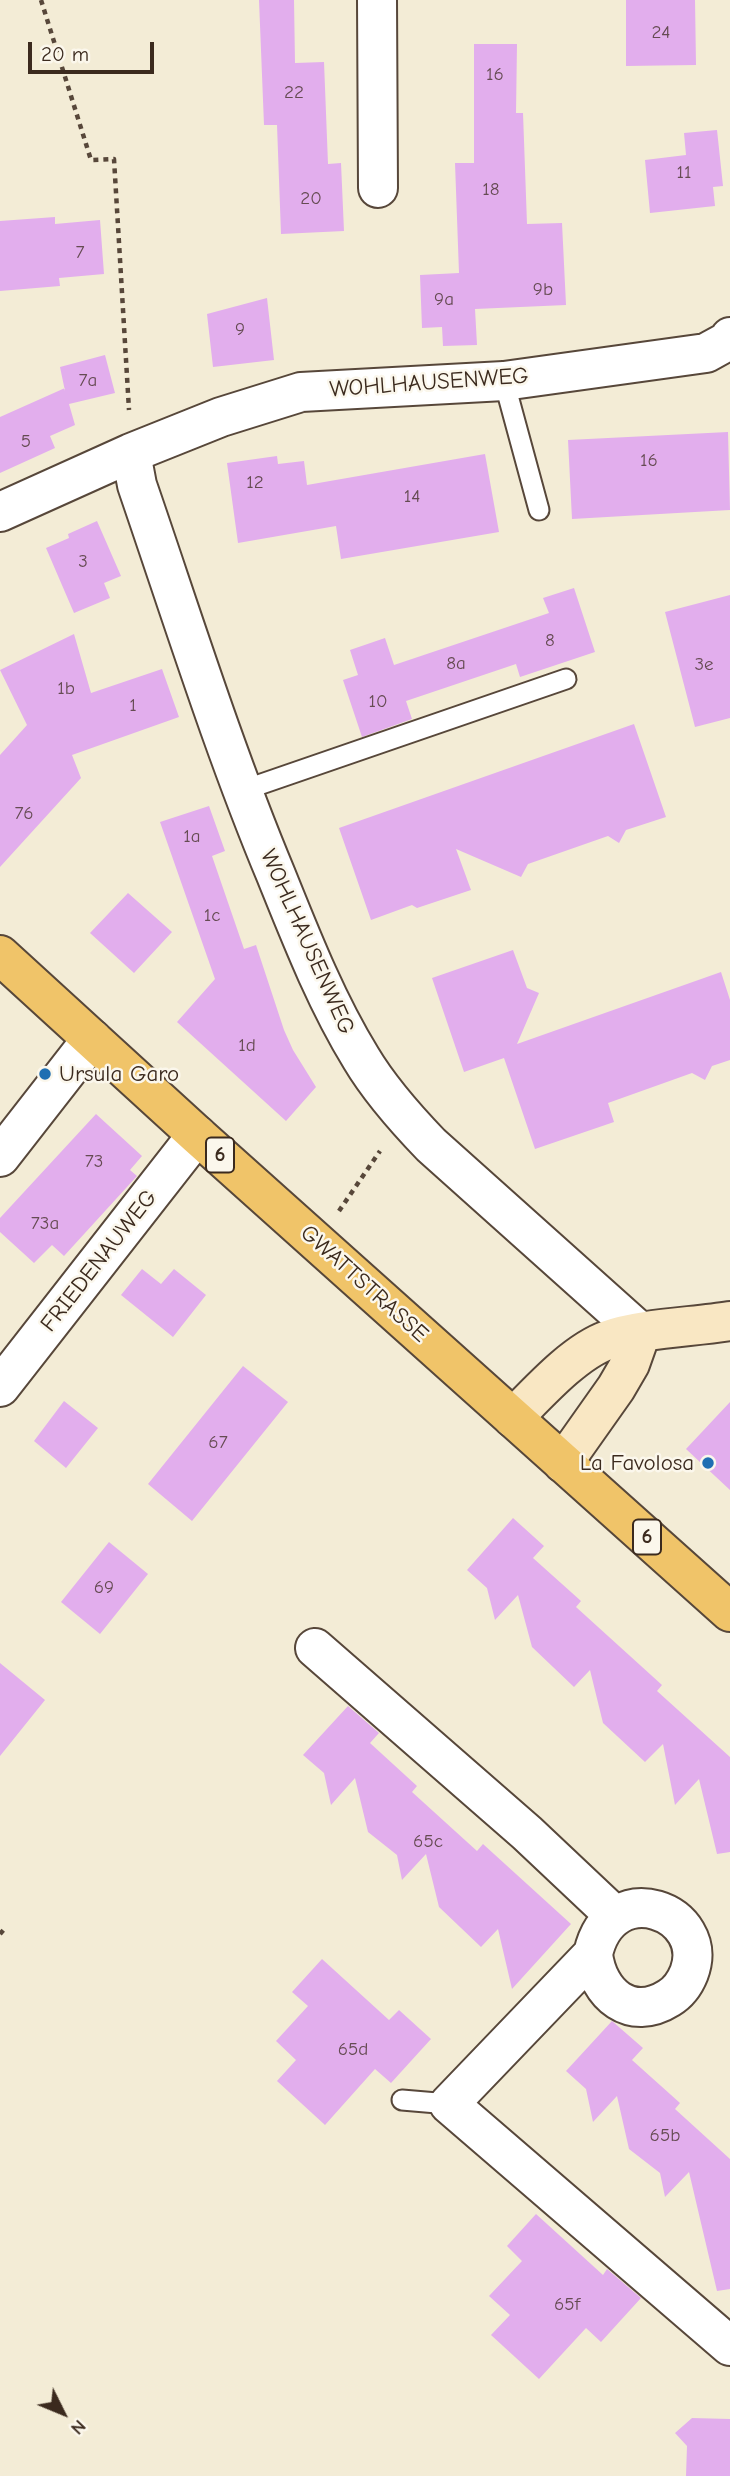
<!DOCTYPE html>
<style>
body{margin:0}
#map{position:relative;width:730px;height:2476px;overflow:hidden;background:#f3ecd6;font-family:"Comic Neue",sans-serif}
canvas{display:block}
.north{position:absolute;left:28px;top:2378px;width:70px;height:70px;-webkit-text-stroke:5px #fbf7ec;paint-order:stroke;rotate:133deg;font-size:19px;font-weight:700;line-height:28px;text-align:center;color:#3b2a1e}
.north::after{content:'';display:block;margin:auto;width:24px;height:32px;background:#3b2a1e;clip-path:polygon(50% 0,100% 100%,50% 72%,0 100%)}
.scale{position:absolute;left:28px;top:42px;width:126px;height:32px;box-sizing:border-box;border:4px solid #3b2a1e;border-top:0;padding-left:9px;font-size:21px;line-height:24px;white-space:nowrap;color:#3b2a1e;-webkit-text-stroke:5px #fbf7ec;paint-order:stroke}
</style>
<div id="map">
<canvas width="730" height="2476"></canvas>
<div class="north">N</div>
<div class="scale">20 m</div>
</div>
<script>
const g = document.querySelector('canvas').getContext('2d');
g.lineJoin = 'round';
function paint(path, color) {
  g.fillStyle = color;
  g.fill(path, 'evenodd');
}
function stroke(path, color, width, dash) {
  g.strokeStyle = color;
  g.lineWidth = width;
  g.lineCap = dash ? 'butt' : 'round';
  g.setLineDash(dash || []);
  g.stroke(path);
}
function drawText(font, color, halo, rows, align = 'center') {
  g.font = font + ' "Comic Neue",sans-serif';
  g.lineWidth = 5;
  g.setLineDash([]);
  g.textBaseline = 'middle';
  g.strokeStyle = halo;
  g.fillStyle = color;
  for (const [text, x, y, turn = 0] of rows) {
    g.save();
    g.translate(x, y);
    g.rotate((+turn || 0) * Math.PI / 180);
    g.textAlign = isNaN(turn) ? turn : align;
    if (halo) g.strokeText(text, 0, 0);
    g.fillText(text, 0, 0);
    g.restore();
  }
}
const building = new Path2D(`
 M 259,0 L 294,0 L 295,63 L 324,62 L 328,164 L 341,163 L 344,231 L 281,234 L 277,125 L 264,125 Z
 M 626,0 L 695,0 L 696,65 L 626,66 Z
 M 474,44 L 517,44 L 516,113 L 523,113 L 527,224 L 562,223 L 566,305 L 475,309 L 477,345 L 443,346 L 442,327 L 422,328 L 420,275 L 459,273 L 455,163 L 474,163 Z
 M 717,130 L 723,186 L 713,187 L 715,206 L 650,213 L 645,160 L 686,155 L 684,133 Z
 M 55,217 L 55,224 L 100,220 L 104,274 L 59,278 L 60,286 L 0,291 L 0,221 Z
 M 267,298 L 274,360 L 213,367 L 207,314 Z
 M 105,355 L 115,393 L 69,404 L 75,425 L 50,436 L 55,448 L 0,473 L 0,417 L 65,388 L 65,391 L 60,367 Z
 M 728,432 L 730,510 L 572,519 L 568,440 Z
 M 485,454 L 499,532 L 341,559 L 336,526 L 238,543 L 227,463 L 277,456 L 278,464 L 304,461 L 307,485 Z
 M 97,521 L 121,576 L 104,583 L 110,598 L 74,613 L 46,548 L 69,538 L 68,534 Z
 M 574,588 L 595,652 L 520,677 L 516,664 L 406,701 L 412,719 L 362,737 L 343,680 L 358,675 L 350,650 L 385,638 L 394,665 L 549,613 L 543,598 Z
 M 730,595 L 730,718 L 695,727 L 665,612 Z
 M 74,634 L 91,693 L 162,669 L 179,717 L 72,755 L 81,778 L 0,867 L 0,755 L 27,725 L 0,670 Z
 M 634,724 L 666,817 L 626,830 L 619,843 L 608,836 L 528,864 L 521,877 L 456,849 L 471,890 L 417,908 L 412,905 L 371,920 L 339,828 Z
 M 209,806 L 225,851 L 212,856 L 244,949 L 256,945 L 284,1030 L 293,1050 L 316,1087 L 286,1121 L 177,1022 L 215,979 L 160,822 Z
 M 128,893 L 172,932 L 134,973 L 90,933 Z
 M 513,950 L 527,988 L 539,993 L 517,1044 L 721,972 L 730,1000 L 730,1060 L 712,1066 L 705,1080 L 692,1073 L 608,1103 L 614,1122 L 535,1149 L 504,1058 L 464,1072 L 432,978 Z
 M 96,1114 L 142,1156 L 130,1170 L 137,1176 L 64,1256 L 52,1245 L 34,1263 L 0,1232 L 0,1218 Z
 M 142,1269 L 161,1284 L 174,1269 L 206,1295 L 173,1337 L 121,1295 Z
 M 243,1366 L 288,1402 L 192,1521 L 148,1484 Z
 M 64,1401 L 98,1428 L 66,1468 L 34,1441 Z
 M 730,1402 L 730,1490 L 686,1449 Z
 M 513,1518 L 544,1546 L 533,1558 L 581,1601 L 576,1607 L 662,1685 L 657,1691 L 730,1757 L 730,1852 L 717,1854 L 699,1779 L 675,1805 L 663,1744 L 645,1762 L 603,1723 L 590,1670 L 574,1687 L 532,1647 L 518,1595 L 495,1620 L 487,1588 L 467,1570 Z
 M 109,1542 L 148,1574 L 100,1634 L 61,1602 Z
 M 0,1663 L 45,1700 L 0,1756 Z
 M 348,1706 L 379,1733 L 370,1743 L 417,1786 L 412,1792 L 477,1851 L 483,1844 L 571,1924 L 512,1989 L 498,1929 L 481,1947 L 439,1907 L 426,1854 L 402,1880 L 397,1855 L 368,1832 L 355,1778 L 331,1805 L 324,1773 L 303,1755 Z
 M 322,1959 L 389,2020 L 399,2010 L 431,2039 L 391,2083 L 375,2069 L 325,2125 L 277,2081 L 296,2060 L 276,2041 L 308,2006 L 292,1992 Z
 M 612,2021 L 643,2048 L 632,2060 L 680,2103 L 675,2109 L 730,2159 L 730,2289 L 717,2291 L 689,2172 L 665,2197 L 660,2173 L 629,2149 L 617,2096 L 593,2122 L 586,2089 L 566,2071 Z
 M 536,2214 L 603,2275 L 607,2269 L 641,2298 L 601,2342 L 586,2328 L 539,2379 L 491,2335 L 510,2315 L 489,2296 L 522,2261 L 507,2246 Z
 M 692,2418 L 730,2419 L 730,2476 L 686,2476 L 687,2446 L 675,2433 Z`);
const path = new Path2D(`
 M 41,0 L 91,160 L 114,159 L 129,410
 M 339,1211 L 380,1151
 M 0,1934 L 6,1927`);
const lane = new Path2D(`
 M 504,381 L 539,510
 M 241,791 L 566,679
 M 402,2100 L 449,2104`);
const street = new Path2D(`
 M 377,0 L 378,188
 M 131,453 L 137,485 C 182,616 223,748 276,875 C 301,937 326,1001 361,1058 C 380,1090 405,1118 431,1145 L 641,1333
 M 0,512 L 131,453 L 221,417 L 301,392 L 504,381 L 706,353 L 728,341 L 730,337
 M 0,1157 L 92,1039
 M 0,1387 L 197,1135
 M 315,1648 L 527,1833 L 615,1916
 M 593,1954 C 598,1995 631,2022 669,1998 C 679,1992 685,1983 689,1973 C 712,1912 611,1873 593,1954 L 449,2104 L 730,2346`);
const secondary = new Path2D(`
 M 513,1418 C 538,1393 574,1352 608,1340 C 641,1328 694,1327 730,1321
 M 563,1463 L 616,1388 L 630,1364 L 641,1333`);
const primary = new Path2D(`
 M 0,955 L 197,1135 L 730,1612`);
const markers = [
 [45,1074,7,"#1f6fb2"],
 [708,1463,7,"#1f6fb2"]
];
const numberNames = [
 ["24",661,33],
 ["16",495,75],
 ["22",294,93],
 ["11",684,173],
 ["18",491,190],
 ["20",311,199],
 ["7",80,253],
 ["9b",543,290],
 ["9a",444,300],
 ["9",240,330],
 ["7a",88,381],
 ["5",26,442],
 ["16",649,461],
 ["12",255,483],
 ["14",412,497],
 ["3",83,562],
 ["8",550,641],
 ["8a",456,664],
 ["3e",704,665],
 ["1b",66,689],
 ["10",378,702],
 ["1",133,706],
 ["76",24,814],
 ["1a",192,837],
 ["1c",212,916],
 ["1d",247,1046],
 ["73",94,1162],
 ["73a",45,1224],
 ["67",218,1443],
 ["69",104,1588],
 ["65c",428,1842],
 ["65d",353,2050],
 ["65b",665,2136],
 ["65f",567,2305]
];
const shields = [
 [220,1155,28],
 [647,1537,28]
];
const shieldNames = [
 ["6",220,1155],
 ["6",647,1537]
];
const streetNames = [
 ["WOHLHAUSENWEG",429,383,-4],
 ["WOHLHAUSENWEG",307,942,66],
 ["FRIEDENAUWEG",99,1261,-52],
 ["GWATTSTRASSE",364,1284,42]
];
const poiNames = [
 ["Ursula Garo",59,1074],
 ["La Favolosa",694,1463,"right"]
];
paint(building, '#e2aeed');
stroke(lane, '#57473a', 23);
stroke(street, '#57473a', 42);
stroke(secondary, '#57473a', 42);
stroke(primary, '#57473a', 42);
stroke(path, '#57473a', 4.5, [5, 5]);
stroke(lane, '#fff', 19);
stroke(street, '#fff', 38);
stroke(secondary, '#f9e7c3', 38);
stroke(primary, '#f0c469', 38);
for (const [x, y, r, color] of markers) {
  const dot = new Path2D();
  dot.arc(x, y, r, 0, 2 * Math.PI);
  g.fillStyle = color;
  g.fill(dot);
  stroke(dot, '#fbf7ec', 2.5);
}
drawText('19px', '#654b52', null, numberNames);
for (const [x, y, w] of shields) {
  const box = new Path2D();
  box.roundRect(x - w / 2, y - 17.5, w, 35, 5);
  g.fillStyle = '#fbf7ec';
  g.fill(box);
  stroke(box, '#3b2a1e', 2);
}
drawText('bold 21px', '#3b2a1e', null, shieldNames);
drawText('23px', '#3b2a1e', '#fbf7ec', streetNames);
drawText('23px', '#3b2a1e', '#fbf7ec', poiNames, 'left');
</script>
